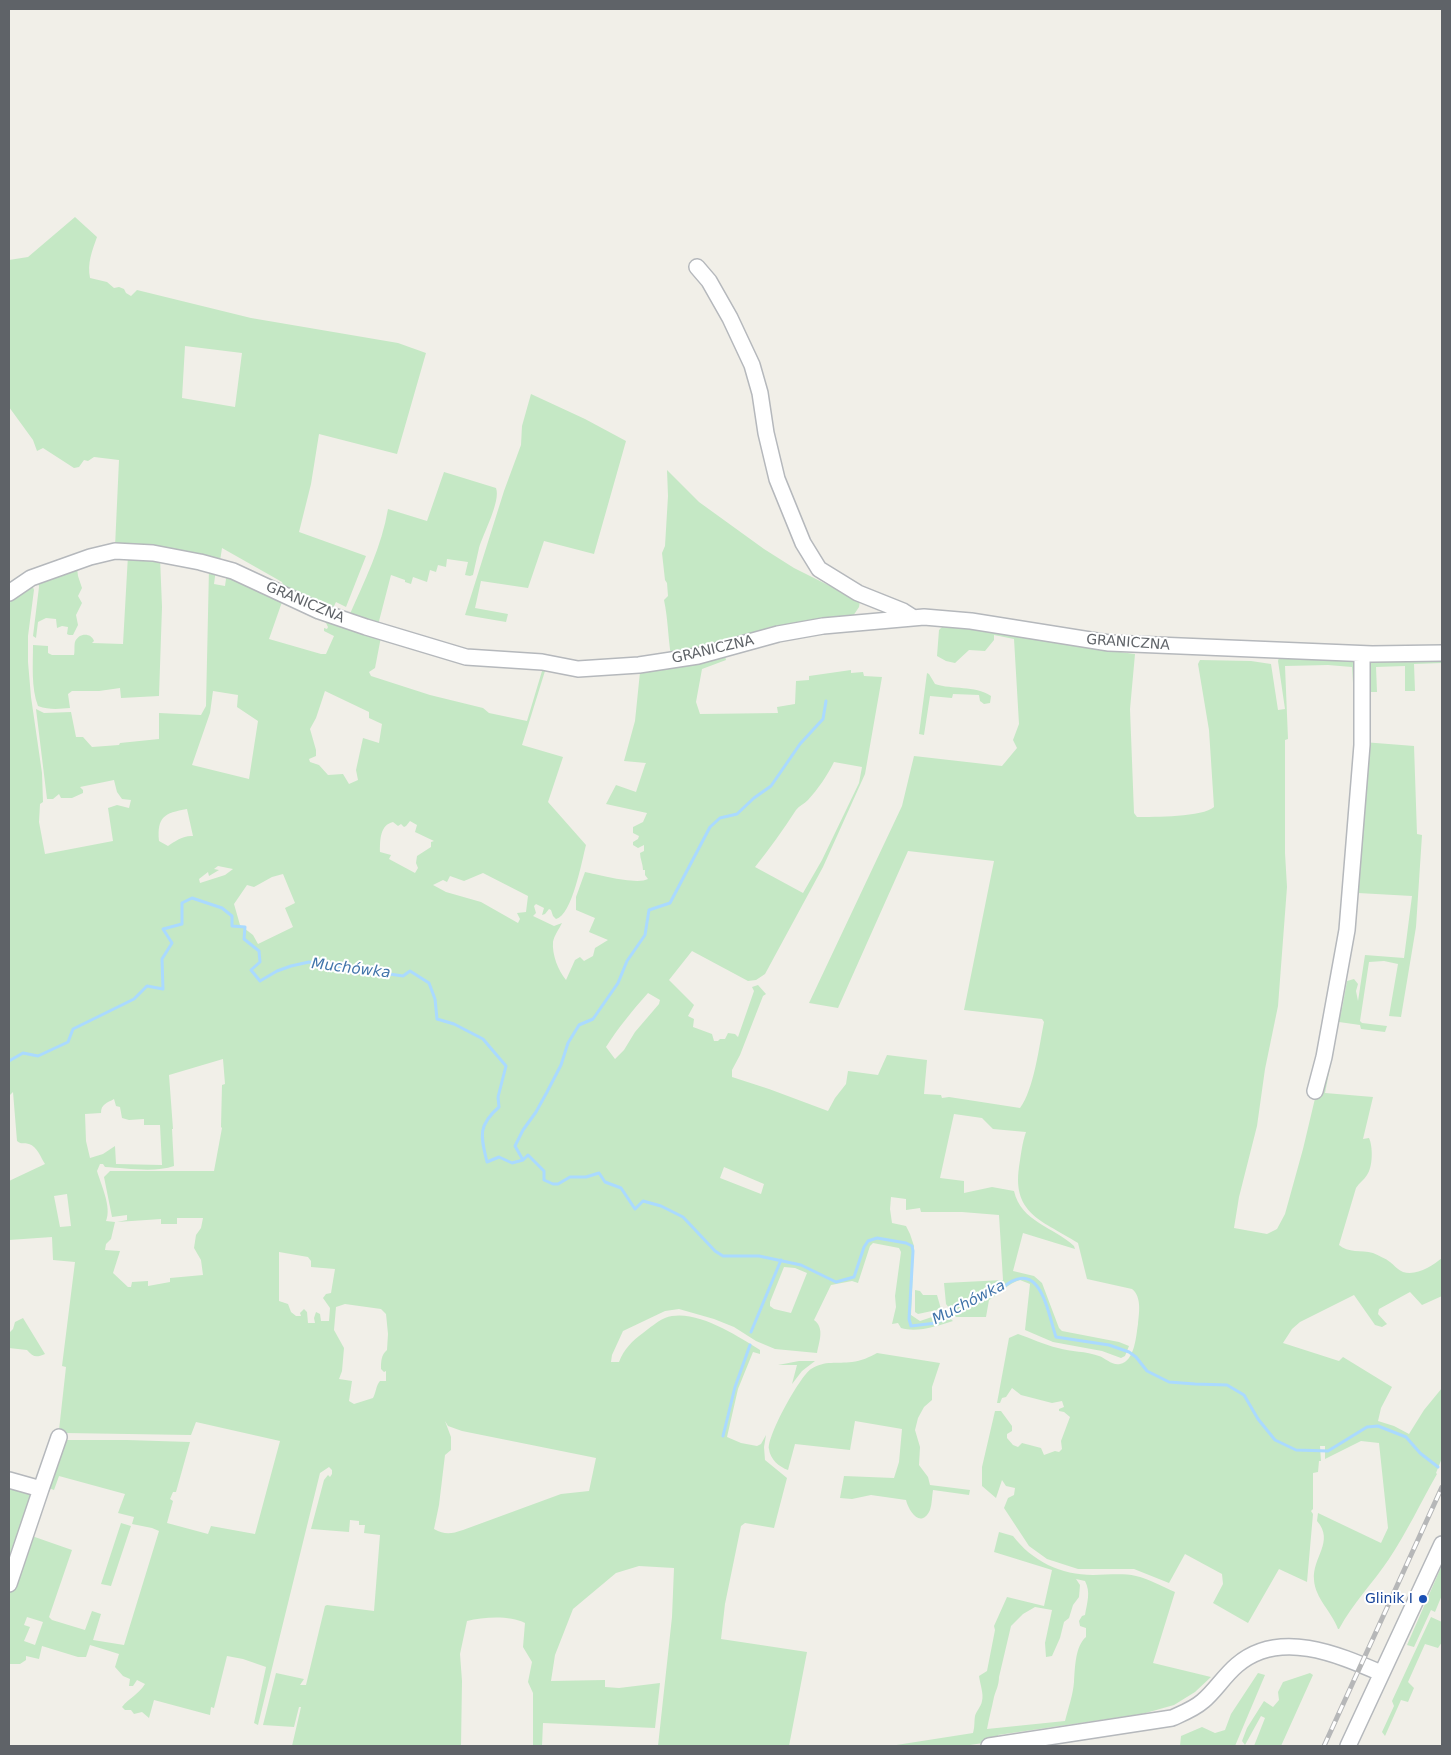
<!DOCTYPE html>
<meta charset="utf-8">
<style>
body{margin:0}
#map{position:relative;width:1451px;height:1755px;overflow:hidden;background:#f1efe8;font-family:"DejaVu Sans",sans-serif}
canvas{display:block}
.frame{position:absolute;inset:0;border:10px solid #5f6368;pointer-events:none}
</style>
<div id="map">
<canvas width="1451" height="1755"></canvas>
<div class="frame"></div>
</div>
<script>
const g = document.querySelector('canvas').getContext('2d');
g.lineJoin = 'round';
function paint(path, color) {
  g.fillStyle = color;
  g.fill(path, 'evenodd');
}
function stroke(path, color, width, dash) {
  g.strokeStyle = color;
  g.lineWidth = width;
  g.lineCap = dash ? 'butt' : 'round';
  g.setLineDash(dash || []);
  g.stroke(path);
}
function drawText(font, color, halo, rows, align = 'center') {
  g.font = font + ' "DejaVu Sans",sans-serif';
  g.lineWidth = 4;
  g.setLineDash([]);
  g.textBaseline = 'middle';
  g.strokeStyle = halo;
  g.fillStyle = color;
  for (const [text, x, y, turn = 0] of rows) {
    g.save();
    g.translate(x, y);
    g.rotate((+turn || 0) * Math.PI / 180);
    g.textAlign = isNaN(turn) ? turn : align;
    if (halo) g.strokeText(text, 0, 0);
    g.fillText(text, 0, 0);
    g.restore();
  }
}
const green = new Path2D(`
 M 75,217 L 97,237 C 92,251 87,263 90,278 L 107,282 L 114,288 L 119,287 L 124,289 L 126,293 L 131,296 L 137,290 L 251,318 L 398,343 L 426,353 L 397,454 L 319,434 L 311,484 L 299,532 L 366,556 L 346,607 L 336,602 L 330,614 L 286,592 L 282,582 L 222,548 L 220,561 L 115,547 L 119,460 L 94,457 L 88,461 L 84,460 L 79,467 L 74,468 L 43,448 L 37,451 L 33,440 L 9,407 L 9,260 L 28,257 ZM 185,346 L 242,353 L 235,407 L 182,398 Z
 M 531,394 L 585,419 L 626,441 L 594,554 L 544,541 L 528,588 L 481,581 L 475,608 L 508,614 L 506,622 L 465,615 L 504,491 L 521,445 L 522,426 Z
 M 667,470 L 699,502 L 764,549 L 794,568 L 860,601 L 859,607 L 853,616 L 770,627 L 700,652 L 671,656 C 668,637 668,619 664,600 L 668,596 L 667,583 L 665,580 L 662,553 L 665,546 L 668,496 Z
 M 444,472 L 496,488 C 501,501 483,534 479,548 C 477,557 475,566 473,575 L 470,576 L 465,575 L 468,562 L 447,559 L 446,567 L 438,565 L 436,572 L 430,570 L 427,582 L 413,577 L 411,584 L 405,582 L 405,580 L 391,575 L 378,625 L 349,616 C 364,582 382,546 388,509 L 427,521 Z
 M 128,555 L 160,557 L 162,607 L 159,696 L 121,698 L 120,688 L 99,691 L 72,691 L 68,694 L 70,708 C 59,709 49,710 38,706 C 31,688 33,664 33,645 L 48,646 L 48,653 L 52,655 L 74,655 C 75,651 74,645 75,642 C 78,633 91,632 94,641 L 92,643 L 123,644 Z
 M 77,568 L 78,576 L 82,588 L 78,596 L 82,603 L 76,615 L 78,625 L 73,635 L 69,635 L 67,634 L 68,627 L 62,626 L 57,628 L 56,619 L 46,618 L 38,622 L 36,638 L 33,636 L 39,587 L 38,579 Z
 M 209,568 L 216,569 L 214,584 L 225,586 L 227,572 L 282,602 L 269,639 L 321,654 L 326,654 L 334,636 L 324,631 L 324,628 L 327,629 L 328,627 L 324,619 L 381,637 L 375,668 L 369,672 L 371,676 L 430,695 L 483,708 L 489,713 L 527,721 L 542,671 L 545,671 L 522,745 L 563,757 L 548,802 L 586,845 C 582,860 572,916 556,919 L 553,916 L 551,910 L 549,909 L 545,914 L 542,915 L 544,908 L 536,904 L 534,906 L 536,913 L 533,916 L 554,926 L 562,923 C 559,929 554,936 553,942 C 552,955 558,970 566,980 L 575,960 L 580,957 L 584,961 L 593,956 L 595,948 L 608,940 L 589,932 L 595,918 L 576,910 L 576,897 L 585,872 C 599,875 637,885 648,879 L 645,875 L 645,870 L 643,870 C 643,864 640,859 640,853 L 644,851 L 644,845 L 638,848 L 633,845 L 633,842 L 638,839 L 639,836 L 633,833 L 633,827 L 643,822 L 647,813 L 606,804 L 616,785 L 636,792 L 645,765 L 646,763 L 624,761 L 635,721 L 640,672 L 724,652 L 726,660 L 702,669 L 696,702 L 700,714 L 778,713 L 777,707 L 795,704 L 796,681 L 809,680 L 809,676 L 851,670 L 851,673 L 863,672 L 864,676 L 882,677 L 865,774 L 823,867 L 765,974 L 756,980 L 748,981 L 692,951 L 669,980 L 694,1005 L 688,1016 L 694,1019 L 693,1027 L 712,1034 L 714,1041 L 718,1041 L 720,1039 L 725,1039 L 728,1033 L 735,1034 L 738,1037 L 754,991 L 752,987 L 758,985 L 766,994 L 763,996 L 740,1055 L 732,1070 L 732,1077 L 769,1089 L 828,1111 L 835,1098 L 846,1084 L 848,1071 L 878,1075 L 887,1055 L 927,1060 L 924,1094 L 941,1095 L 942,1098 L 949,1097 L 1020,1108 C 1034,1089 1039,1047 1044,1022 L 1042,1019 L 964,1010 L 994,861 L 908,851 L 838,1008 L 809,1003 L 902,806 L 914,756 L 1002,766 L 1017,748 L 1013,740 L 1019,724 L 1014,639 L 994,635 L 994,640 L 985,651 L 969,650 L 955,663 L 946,661 L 937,656 L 939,630 L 942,627 L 1000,631 L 1105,650 L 1135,654 L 1130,709 L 1134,813 L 1137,817 C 1154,817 1203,817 1214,807 L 1209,730 L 1198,664 L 1200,660 L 1251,661 L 1271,664 L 1278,710 L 1285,709 L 1278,661 L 1280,654 L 1354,657 L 1357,662 L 1354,739 L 1353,739 L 1353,683 L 1352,667 L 1328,665 L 1285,666 L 1288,739 L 1285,740 L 1285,853 L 1287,887 L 1278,1006 L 1265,1069 L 1257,1126 L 1239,1197 L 1234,1228 L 1267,1234 L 1277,1229 L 1285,1214 L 1303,1149 L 1346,968 L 1341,1014 L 1347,981 L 1354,979 L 1358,984 L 1356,991 L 1358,1001 L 1365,955 L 1404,958 L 1412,896 L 1358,893 L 1352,891 L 1363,742 L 1414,746 L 1417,834 L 1422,835 L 1416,927 L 1401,1017 L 1389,1016 L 1398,964 L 1384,961 L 1369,962 L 1360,1021 L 1362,1023 L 1387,1026 L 1385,1032 L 1361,1029 L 1360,1025 L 1339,1022 L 1325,1093 L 1373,1097 L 1363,1139 L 1369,1138 C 1373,1146 1373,1167 1367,1175 C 1364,1180 1359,1183 1356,1188 L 1339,1245 C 1348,1253 1361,1250 1373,1253 C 1379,1256 1385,1258 1390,1262 C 1394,1265 1398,1270 1403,1272 C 1417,1276 1432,1266 1442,1258 L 1442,1296 L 1422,1305 L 1410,1292 L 1379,1309 L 1378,1314 L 1387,1324 L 1382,1327 L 1375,1325 L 1354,1295 L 1300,1322 L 1292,1329 L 1283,1343 L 1339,1361 L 1343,1357 L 1392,1387 L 1381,1408 L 1378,1421 L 1394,1426 L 1409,1434 L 1424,1410 L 1442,1388 L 1442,1458 L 1436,1473 L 1437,1474 C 1421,1502 1407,1532 1389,1559 C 1373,1583 1353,1603 1339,1629 L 1338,1629 C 1332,1612 1315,1598 1314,1580 C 1312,1557 1335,1542 1317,1521 L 1318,1513 L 1381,1543 L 1388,1528 L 1379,1443 L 1361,1441 L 1325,1459 L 1325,1446 L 1320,1446 L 1321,1461 L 1319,1461 L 1318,1472 L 1313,1473 L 1313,1509 L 1311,1511 L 1313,1514 L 1307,1582 L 1279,1569 L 1248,1623 L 1213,1603 L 1223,1584 L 1222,1574 L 1185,1554 L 1169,1583 L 1134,1569 L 1078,1569 L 1047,1559 L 1029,1546 L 1004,1508 L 1008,1498 L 1014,1495 L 1015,1488 L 1006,1486 L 1002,1480 L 996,1498 L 982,1486 L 982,1467 L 995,1411 L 1001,1411 L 1012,1426 L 1012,1431 L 1007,1434 L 1007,1438 L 1013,1445 L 1018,1447 L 1022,1443 L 1041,1448 L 1044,1455 L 1055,1451 L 1059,1452 L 1062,1449 L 1061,1441 L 1070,1417 L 1064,1412 L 1059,1411 L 1059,1409 L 1064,1407 L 1062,1401 L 1052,1403 L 1021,1395 L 1012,1388 L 1006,1397 L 1002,1398 L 1000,1403 L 997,1403 L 1009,1338 L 1018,1334 C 1031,1338 1044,1345 1058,1348 C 1071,1352 1086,1351 1099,1356 C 1105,1358 1113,1366 1120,1364 C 1135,1361 1136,1336 1138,1324 C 1139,1313 1142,1297 1132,1289 L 1087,1279 L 1078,1243 C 1044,1221 1012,1215 1019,1167 C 1021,1155 1022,1143 1026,1132 L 993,1129 L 982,1118 L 954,1114 L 940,1178 L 964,1181 L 964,1193 L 992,1187 L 1014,1191 C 1021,1222 1054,1227 1074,1246 L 1075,1249 L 1023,1233 L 1013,1271 L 1034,1276 L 1042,1283 L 1059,1328 L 1062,1331 L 1119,1342 L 1129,1346 L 1125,1356 L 1121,1358 L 1102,1351 L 1053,1342 L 1025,1330 L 1030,1284 L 1020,1280 C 1009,1283 999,1294 989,1300 L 986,1317 L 956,1317 L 946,1304 L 944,1283 L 1003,1280 L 999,1215 L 962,1212 L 921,1212 L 920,1208 L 906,1210 L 906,1199 L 891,1197 L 890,1209 L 892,1223 L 906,1226 L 910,1234 L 914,1246 L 911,1315 L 920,1321 L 944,1313 L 953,1321 C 937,1326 917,1333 901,1328 L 898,1323 L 892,1324 L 896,1307 L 895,1296 L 901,1252 L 899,1248 L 873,1243 L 870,1246 L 858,1283 L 852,1281 L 831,1285 L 814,1320 C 825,1328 819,1342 817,1353 L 775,1349 L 756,1341 L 734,1327 L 714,1319 L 679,1309 L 665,1311 L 623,1331 L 612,1355 L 611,1362 L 619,1362 C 624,1349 632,1341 643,1333 C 650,1328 656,1322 665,1318 C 694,1307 737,1336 760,1350 L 760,1354 L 753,1352 L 738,1389 L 727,1437 L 741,1443 L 757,1446 L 761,1444 L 766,1435 L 764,1447 L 765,1460 L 787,1478 L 774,1528 L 745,1523 L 741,1526 L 725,1604 L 721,1639 L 807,1652 L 789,1746 L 658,1746 L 672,1617 L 674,1568 L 639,1566 L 616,1573 L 573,1609 L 555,1655 L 551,1681 L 605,1680 L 605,1687 L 619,1688 L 660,1683 L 655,1728 L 543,1723 L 542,1746 L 533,1746 L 533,1693 L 528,1682 L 532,1662 L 523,1647 L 525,1623 C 509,1615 484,1617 467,1621 L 460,1654 L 462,1681 L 461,1746 L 292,1746 L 301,1707 L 299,1707 L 294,1727 L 263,1725 L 276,1673 L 304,1679 L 300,1685 L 306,1685 L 325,1606 L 327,1605 L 374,1611 L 380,1535 L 364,1533 L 365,1525 L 359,1525 L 359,1521 L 350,1520 L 349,1532 L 311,1529 L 324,1480 L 328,1475 L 330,1477 L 332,1474 L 332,1470 L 329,1467 L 320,1473 L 258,1725 L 254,1723 L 266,1667 L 243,1659 L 227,1656 L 214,1708 L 211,1707 L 210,1715 L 154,1700 L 149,1718 L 142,1712 L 134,1714 L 131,1710 L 125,1710 L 122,1707 C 129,1698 139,1694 145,1684 L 137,1680 L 133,1686 L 129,1686 L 130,1679 L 123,1676 L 115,1667 L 119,1654 L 90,1645 L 86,1657 L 78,1657 L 42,1646 L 39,1659 L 26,1656 L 26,1660 L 20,1664 L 9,1664 L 9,1594 L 29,1535 L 72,1550 L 49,1617 L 52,1620 L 85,1630 L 92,1611 L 101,1614 L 93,1640 L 124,1645 L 159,1531 L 152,1528 L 132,1524 L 134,1517 L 118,1513 L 125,1494 L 59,1476 L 54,1490 L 46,1487 L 64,1440 L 127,1440 L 190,1442 L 176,1492 L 173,1492 L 170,1499 L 173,1501 L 167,1523 L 208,1534 L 211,1526 L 255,1534 L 280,1441 L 196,1422 L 191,1435 L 65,1433 L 65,1430 L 59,1430 L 66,1367 L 62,1366 L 75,1262 L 53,1260 L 52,1237 L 9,1240 L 9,1181 L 45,1164 C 41,1158 37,1146 29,1144 C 24,1142 22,1145 17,1141 L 13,1092 L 9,1096 L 9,596 L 32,584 L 34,590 L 28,636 L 28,662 L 31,697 L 42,773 L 43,802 L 40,804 L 39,822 L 45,854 L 113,841 L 108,808 L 117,805 L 129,808 L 131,800 L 122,799 L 117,792 L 114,780 L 80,787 L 83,790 L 83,793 L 72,798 L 61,798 L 59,794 L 53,799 L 47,799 L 36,709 L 44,713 L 71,712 L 76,737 L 83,737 L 92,747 L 119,745 L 120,743 L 159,739 L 159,713 L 201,715 L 206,706 ZM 213,691 L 238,695 L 237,707 L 258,721 L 249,779 L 192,765 L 210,713 ZM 325,691 L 369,712 L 369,718 L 382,724 L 379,743 L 363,738 L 356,770 L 358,780 L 349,784 L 343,774 L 328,775 L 319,765 L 310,762 L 309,759 L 316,756 L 316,750 L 310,729 L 316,718 ZM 834,762 L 862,767 L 859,783 L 822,860 L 803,893 L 755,867 C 770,848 783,830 796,810 C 799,806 804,804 808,800 C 818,789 827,776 834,762 ZM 187,809 L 193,836 C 184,835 175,841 168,846 L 159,841 C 157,817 164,813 187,809 ZM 410,821 L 417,825 L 415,832 L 434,841 L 431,842 L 431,847 L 417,856 L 416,863 L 418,868 L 415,873 L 389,859 L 391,855 L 380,852 C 380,840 380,825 393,822 L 398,826 L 401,824 L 404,827 L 406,826 ZM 218,866 L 233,869 L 225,875 L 200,883 L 199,879 L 208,872 L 209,876 L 219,870 L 214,869 ZM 483,873 L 528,896 L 526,912 L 517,913 L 520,919 L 518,923 L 481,902 L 446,892 L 433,885 L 443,880 L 447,882 L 450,876 L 464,881 ZM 283,874 L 295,903 L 285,908 L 293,927 L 258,944 L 253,935 L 240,925 L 234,904 L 247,885 L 254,887 L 272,877 ZM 648,993 L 660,1000 L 659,1004 L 635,1032 L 624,1050 L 615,1059 L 606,1047 C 618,1028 632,1011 648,993 ZM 223,1059 L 225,1084 L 222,1085 L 221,1127 L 222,1128 L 214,1171 L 110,1171 L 104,1177 L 112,1217 L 127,1215 L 127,1220 L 117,1222 L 161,1219 L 161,1224 L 177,1224 L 177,1218 L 203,1218 L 201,1228 L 196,1235 L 194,1248 L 201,1260 L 203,1275 L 170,1278 L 170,1282 L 148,1286 L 148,1281 L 132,1282 L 131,1287 L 128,1287 L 113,1273 L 120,1251 L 105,1250 L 106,1244 L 111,1239 L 115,1222 L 106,1221 C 112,1207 101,1185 97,1171 L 100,1164 L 103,1164 L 105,1167 C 125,1168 155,1173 174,1166 L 172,1129 L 173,1129 L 169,1075 ZM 114,1099 L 116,1106 L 120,1107 L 122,1118 L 129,1120 L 144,1119 L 144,1125 L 160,1125 L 162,1165 L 116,1164 L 115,1146 L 103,1154 L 90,1158 L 86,1141 L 85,1114 L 101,1113 C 101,1104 107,1103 114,1099 ZM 724,1167 L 764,1184 L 761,1194 L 720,1178 ZM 67,1194 L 71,1226 L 60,1227 L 54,1196 ZM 279,1252 L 308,1257 L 311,1261 L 311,1267 L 335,1269 L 331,1293 L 326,1294 L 323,1298 L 330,1308 L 329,1321 L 321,1321 L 320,1314 L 316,1312 L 314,1318 L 315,1323 L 308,1323 L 307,1312 L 304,1309 L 300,1313 L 301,1316 L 296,1316 L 291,1312 L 288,1304 L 279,1301 ZM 784,1267 L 795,1268 L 807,1273 L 791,1313 L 774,1309 L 770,1306 L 770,1302 ZM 345,1304 L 381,1309 L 386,1314 L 388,1334 L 387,1350 C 381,1355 381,1362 381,1369 L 384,1372 L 386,1371 L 386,1381 L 380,1381 C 376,1385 376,1393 373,1398 L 354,1404 L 349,1401 L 352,1381 L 339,1379 L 342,1371 L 344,1348 L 334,1330 L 336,1307 ZM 445,1421 L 448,1426 L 462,1431 L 596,1458 L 589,1491 L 561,1494 L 463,1530 C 451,1534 445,1535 434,1529 L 439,1505 L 445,1455 L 451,1450 L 451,1437 ZM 27,1617 L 43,1622 L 35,1645 L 24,1641 L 30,1627 L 24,1625 Z
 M 1442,657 L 1442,663 L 1414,664 L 1415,691 L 1405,691 L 1405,666 L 1376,667 L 1377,692 L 1363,692 L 1363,660 Z
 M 927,673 L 929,674 L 935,684 C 953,690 974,685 991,696 L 990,703 L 984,704 L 980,701 L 979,695 L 953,694 L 952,698 L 930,696 L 924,735 L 919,734 Z
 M 915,1290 L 920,1291 L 923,1295 L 937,1295 L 941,1309 L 918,1314 L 915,1312 Z
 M 23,1318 L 45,1354 C 36,1358 33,1357 27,1350 L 9,1348 L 10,1332 L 13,1329 L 15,1322 Z
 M 877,1353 L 940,1363 L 932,1387 L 932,1400 L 924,1407 L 918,1418 L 915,1430 L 920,1447 L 919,1465 L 928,1477 L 930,1485 L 970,1490 L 969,1495 L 933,1490 C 932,1496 932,1504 930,1510 C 921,1529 909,1512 906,1500 L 871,1495 L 852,1499 L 840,1498 L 844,1476 L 894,1478 L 899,1462 L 902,1429 L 855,1421 L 850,1450 L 795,1444 L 788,1470 C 779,1467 770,1459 769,1449 C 767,1436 800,1376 811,1369 C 825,1360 837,1364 852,1362 C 861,1361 870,1357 877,1353 Z
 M 799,1361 L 815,1361 L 802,1371 L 792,1384 L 797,1365 L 778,1365 Z
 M 9,1482 L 28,1487 L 34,1496 L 9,1573 Z
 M 121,1523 L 131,1526 L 111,1586 L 101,1584 Z
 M 999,1532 L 1013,1536 C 1032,1561 1061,1575 1093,1575 C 1108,1575 1122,1573 1136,1576 C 1149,1579 1163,1587 1175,1592 L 1153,1663 L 1211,1677 L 1195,1692 L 1174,1705 L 1142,1714 L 998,1735 L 997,1741 L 963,1746 L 890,1746 L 973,1733 C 975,1726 974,1722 975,1716 C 976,1711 981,1707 982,1701 C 984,1694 980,1684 979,1676 L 987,1671 L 995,1630 L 994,1626 L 1007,1597 L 1044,1606 L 1052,1570 L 994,1552 ZM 1076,1579 L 1085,1581 C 1091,1592 1087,1603 1085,1615 L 1082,1616 L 1079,1621 L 1080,1626 L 1086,1628 L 1086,1637 C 1075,1646 1075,1669 1074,1682 C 1073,1695 1068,1709 1065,1721 L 987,1729 C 989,1718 992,1707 994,1697 C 996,1690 999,1685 999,1677 L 1011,1626 L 1023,1614 L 1035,1607 L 1052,1610 L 1045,1643 L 1046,1657 L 1052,1656 L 1060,1638 L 1064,1622 L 1069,1618 L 1073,1605 L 1079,1597 L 1080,1585 Z
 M 1442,1565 L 1442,1595 L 1435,1612 L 1431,1610 L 1414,1647 L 1407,1645 Z
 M 1431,1617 L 1442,1622 L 1442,1642 L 1438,1648 L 1425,1644 L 1408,1682 L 1414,1688 L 1408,1702 L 1401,1700 L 1385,1736 L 1382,1732 L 1394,1706 L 1392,1701 Z
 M 1258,1673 L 1265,1675 L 1235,1746 L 1180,1746 L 1181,1736 L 1202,1727 L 1215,1733 L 1225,1730 L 1231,1714 Z
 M 1310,1673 L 1313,1675 L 1281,1746 L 1254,1746 L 1265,1718 L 1261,1716 L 1245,1745 L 1242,1741 L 1247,1728 L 1264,1701 L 1273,1707 L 1279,1700 L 1278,1692 L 1283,1682 Z`);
const stream = new Path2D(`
 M 9,1061 L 23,1053 L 38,1056 L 68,1042 L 73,1029 L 134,999 L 147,986 L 163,989 L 162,959 L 172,943 L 163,929 L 182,924 L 182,903 L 192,898 L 222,908 L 232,916 L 232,926 L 245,927 L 244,939 L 259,951 L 260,962 L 251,970 L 260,981 L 277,971 L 291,966 L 309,962 L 403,976 L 410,971 L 429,983 L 435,999 L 437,1019 L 454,1024 L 483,1039 L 506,1066 L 498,1097 L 499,1107 C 477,1126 481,1137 487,1162 L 499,1157 L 512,1163 L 523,1160 L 528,1155 L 544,1171 L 544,1180 L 553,1184 L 558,1184 L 570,1177 L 586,1177 L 599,1173 L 605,1182 L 621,1188 L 635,1209 L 643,1201 L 661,1206 L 683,1217 L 715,1251 L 723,1256 L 759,1256 L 801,1265 L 836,1282 L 854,1277 L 864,1247 L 868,1241 L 877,1238 L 906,1243 L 912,1246 L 913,1251 L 909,1319 L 911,1326 L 936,1323 L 1001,1289 C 1040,1255 1047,1310 1056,1337 L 1109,1345 L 1129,1352 L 1136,1357 L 1147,1371 L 1169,1382 L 1195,1384 L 1227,1385 L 1244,1395 L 1258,1419 L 1275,1440 L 1296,1450 L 1328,1451 L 1367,1427 L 1378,1426 L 1406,1437 L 1420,1453 L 1438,1467
 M 523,1160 L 515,1146 L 523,1130 L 536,1112 L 547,1092 L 561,1065 L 568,1043 L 579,1025 L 593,1019 L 618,983 L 627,961 L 645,935 L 649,910 L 670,903 L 710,827 L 720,818 L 737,814 L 754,798 L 771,786 L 800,744 L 823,719 L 826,701
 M 751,1332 L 781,1260
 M 723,1436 L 735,1387 L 750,1345`);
const minor = new Path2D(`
 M 697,267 L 709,281 L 730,318 L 752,365 L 760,393 L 766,433 L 777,479 L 803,543 L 819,569 L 858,593 L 903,611 L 914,618
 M 9,593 L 31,578 L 90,557 L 115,551 L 153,553 L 200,562 L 233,571 L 319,611 L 366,627 L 466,657 L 542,662 L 578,669 L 639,665 L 698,656 L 778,634 L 823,626 L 924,617 L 971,621 L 1109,643 L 1372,654 L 1442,653
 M 1315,1091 L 1324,1057 L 1347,930 L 1362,745 L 1362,654
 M 9,1480 L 41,1489 L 9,1584
 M 41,1489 L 59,1437
 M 989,1746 L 1172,1718 C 1183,1713 1194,1709 1203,1701 C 1215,1691 1224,1676 1237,1665 C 1279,1629 1337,1654 1381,1673
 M 1348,1746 L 1442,1544`);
const rail = new Path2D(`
 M 1324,1746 L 1442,1487`);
const markers = [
 [1423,1599,5,"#1a4fb4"]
];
const streetNames = [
 ["GRANICZNA",305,603,23],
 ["GRANICZNA",1128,643,4],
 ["GRANICZNA",713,650,-13]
];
const transitNames = [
 ["Glinik I",1413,1599]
];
const waterNames = [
 ["Muchówka",351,969,7],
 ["Muchówka",969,1303,-27]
];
paint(green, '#c5e8c5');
stroke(stream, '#aadaff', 3);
stroke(minor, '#b5b8bc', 18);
stroke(minor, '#fff', 15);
stroke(rail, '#b6b7b8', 5);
stroke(rail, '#fff', 3, [9]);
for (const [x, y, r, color] of markers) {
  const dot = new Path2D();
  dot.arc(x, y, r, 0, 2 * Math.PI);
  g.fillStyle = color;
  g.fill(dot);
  stroke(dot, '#fff', 2);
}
drawText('14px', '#5f6368', '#fff', streetNames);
drawText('14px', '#164399', '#fff', transitNames, 'right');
drawText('italic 15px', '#4174aa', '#fff', waterNames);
</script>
